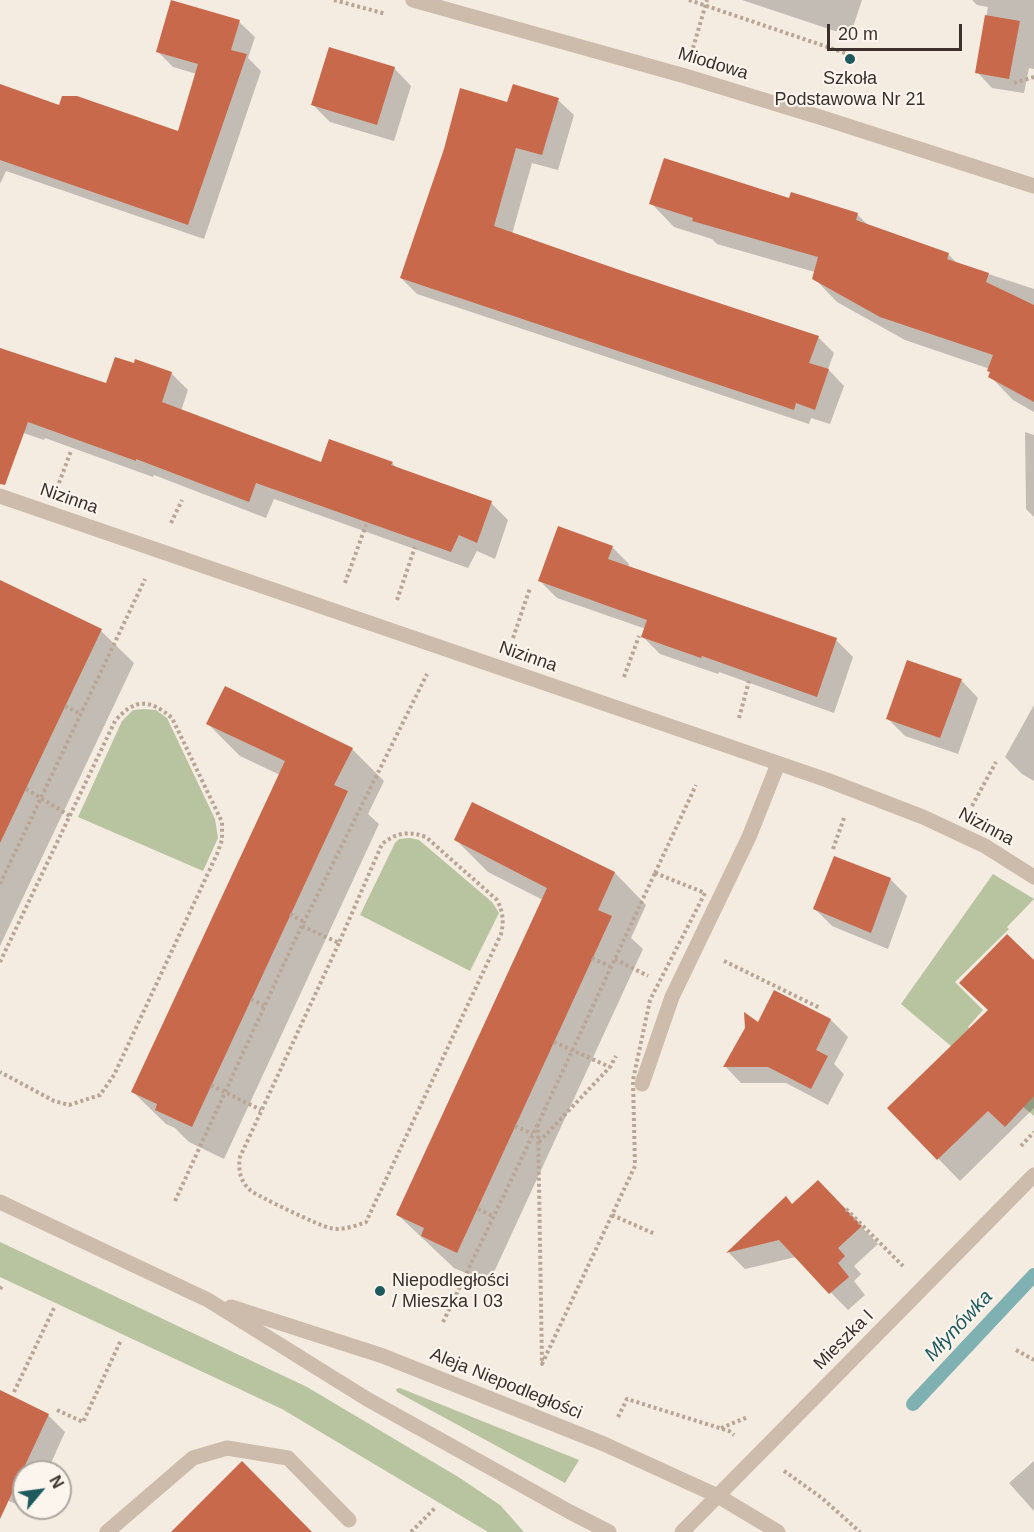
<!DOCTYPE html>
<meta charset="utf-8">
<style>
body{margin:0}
#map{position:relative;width:1034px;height:1532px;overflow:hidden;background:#f4ebe1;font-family:Helvetica,sans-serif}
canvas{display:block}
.north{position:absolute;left:12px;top:1460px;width:60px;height:60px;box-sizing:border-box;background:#fbf5ee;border:2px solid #aea6a0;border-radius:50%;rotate:61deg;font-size:16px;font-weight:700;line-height:24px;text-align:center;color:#3b302b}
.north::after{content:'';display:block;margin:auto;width:21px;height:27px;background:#1f5a5e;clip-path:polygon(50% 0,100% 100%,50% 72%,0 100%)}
.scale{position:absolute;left:827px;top:24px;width:135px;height:27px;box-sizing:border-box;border:3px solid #3b302b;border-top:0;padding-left:8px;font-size:18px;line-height:21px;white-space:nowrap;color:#3b302b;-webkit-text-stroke:4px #fbf5ee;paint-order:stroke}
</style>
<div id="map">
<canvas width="1034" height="1532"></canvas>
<div class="north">N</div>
<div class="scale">20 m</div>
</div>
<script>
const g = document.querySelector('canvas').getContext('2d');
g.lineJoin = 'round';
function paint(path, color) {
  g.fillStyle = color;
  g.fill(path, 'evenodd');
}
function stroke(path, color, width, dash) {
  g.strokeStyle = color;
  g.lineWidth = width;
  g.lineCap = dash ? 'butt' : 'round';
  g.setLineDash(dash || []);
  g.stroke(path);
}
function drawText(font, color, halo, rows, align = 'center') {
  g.font = font + ' Helvetica,sans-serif';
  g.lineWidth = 4.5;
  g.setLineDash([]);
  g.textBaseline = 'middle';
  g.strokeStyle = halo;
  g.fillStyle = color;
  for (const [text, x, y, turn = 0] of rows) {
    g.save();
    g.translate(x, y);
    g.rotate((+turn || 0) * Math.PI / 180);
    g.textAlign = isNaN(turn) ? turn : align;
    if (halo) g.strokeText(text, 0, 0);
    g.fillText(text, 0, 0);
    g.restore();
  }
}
const green = new Path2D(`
 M 144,709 L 156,710 L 167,718 L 215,819 L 218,838 L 203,871 L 78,817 L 122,721 L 133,710 Z
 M 410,838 L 419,840 L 492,902 L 499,913 L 470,971 L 360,915 L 395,843 L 399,839 Z
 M 993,874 L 1034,899 L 1007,927 L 1009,929 L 955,982 L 983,1010 L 968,1027 L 1014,1074 L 1034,1091 L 1034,1116 L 901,1004 Z
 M 0,1242 L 307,1387 L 460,1478 L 500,1505 L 524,1532 L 488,1532 L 282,1409 L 0,1277 Z
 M 400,1388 L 579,1460 L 565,1483 L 397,1392 L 396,1389 Z`);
const shadow = new Path2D(`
 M 742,0 L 862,0 L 850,36 Z
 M 972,0 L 1034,0 L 1034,69 L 1029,68 L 1024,93 L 992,88 L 977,72 L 988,7 L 977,5 Z
 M 239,22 L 255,37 L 248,58 L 261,71 L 204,239 L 6,171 L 0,184 L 0,86 L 60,106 L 179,133 L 197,74 L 173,67 L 157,51 Z
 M 394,68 L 411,86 L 394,141 L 330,122 L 313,105 Z
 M 558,100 L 574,115 L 558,170 L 532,163 L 512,234 L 818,337 L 834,353 L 828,369 L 844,386 L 830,424 L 811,418 L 809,424 L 417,294 L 401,278 L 507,104 Z
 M 790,199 L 857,214 L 869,226 L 948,254 L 958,264 L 1034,289 L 1034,412 L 1013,400 L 990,376 L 990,369 L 905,340 L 837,302 L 814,278 L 815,272 L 717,244 L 712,239 L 674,227 L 651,203 Z
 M 0,349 L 107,385 L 171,373 L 188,390 L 181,411 L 322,464 L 392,463 L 398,469 L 491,503 L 508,520 L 495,559 L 477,551 L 468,568 L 274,499 L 266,518 L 154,475 L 153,477 L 45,438 L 44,440 L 0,425 Z
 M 1025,432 L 1034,435 L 1034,517 L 1026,509 Z
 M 612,547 L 629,564 L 628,568 L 836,640 L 853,657 L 834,713 L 719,672 L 718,674 L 660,654 L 643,637 L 646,629 L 557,598 L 540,581 Z
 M 0,582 L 101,631 L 134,663 L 0,946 Z
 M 961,680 L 978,698 L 958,754 L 905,736 L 888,719 Z
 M 1034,705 L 1034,781 L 1022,774 L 1005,757 Z
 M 208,724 L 352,749 L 384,781 L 368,814 L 379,824 L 224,1159 L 189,1142 L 175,1128 L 166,1124 L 133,1092 L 280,775 L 240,756 Z
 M 473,804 L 615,873 L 646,905 L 631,938 L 643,949 L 489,1283 L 454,1268 L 398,1215 L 543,900 L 488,872 L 456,840 Z
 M 890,879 L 907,896 L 888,949 L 832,926 L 815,909 Z
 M 1034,962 L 1034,1108 L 960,1181 L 889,1108 L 989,1010 Z
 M 775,992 L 831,1020 L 848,1037 L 834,1064 L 844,1074 L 828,1105 L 786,1083 L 741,1083 L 725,1066 L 758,1024 Z
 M 786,1198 L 792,1205 L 835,1199 L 878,1244 L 854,1266 L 861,1274 L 854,1281 L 865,1295 L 848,1310 L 796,1257 L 745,1269 L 729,1253 Z
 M 0,1392 L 48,1415 L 65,1432 L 47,1472 L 24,1472 L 24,1508 L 30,1508 L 29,1510 L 0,1497 Z
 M 1034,1461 L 1034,1511 L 1009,1483 Z`);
const stream = new Path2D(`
 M 913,1404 L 1034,1275`);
const building = new Path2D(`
 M 171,0 L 240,20 L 231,50 L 247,54 L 188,225 L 0,160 L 0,84 L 59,105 L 62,96 L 77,96 L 178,131 L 198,64 L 156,52 Z
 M 985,15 L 1020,21 L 1009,79 L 975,73 Z
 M 329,47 L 395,67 L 377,125 L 311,105 Z
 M 513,84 L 559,98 L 542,155 L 516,148 L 494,226 L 628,273 L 819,336 L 809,363 L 829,369 L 815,410 L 796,403 L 794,410 L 400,278 L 444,149 L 460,88 L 507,102 Z
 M 664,158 L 789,198 L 791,192 L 858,213 L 856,220 L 949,253 L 947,259 L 989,273 L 986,282 L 1034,305 L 1034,402 L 988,377 L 990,372 L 987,371 L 993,355 L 880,317 L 812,279 L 818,257 L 692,221 L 693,218 L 649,204 Z
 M 0,348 L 106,383 L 115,357 L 134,363 L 135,359 L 172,372 L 162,402 L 321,462 L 329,439 L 393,462 L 391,465 L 492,501 L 477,543 L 459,535 L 451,552 L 256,483 L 249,502 L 136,459 L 136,461 L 28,422 L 5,485 L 0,484 Z
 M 558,526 L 613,546 L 608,559 L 837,638 L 817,697 L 702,656 L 701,658 L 641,637 L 647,620 L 538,581 Z
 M 0,580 L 102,629 L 0,843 Z
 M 907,660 L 962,679 L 940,738 L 886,719 Z
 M 225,686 L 353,748 L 334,785 L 348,791 L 192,1127 L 155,1110 L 157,1104 L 131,1092 L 285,761 L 206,724 Z
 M 472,802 L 615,872 L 598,910 L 612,916 L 457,1253 L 421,1236 L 424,1228 L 396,1215 L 547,888 L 454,840 Z
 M 834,856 L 891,878 L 871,933 L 813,909 Z
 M 1007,934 L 1034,960 L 1034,1096 L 1005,1127 L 988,1111 L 937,1160 L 887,1108 L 988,1010 L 959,983 Z
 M 774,990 L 831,1019 L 816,1050 L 828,1056 L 811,1089 L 768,1067 L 723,1067 L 745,1028 L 744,1012 L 758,1022 Z
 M 818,1180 L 862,1226 L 838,1248 L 845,1256 L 838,1263 L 849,1277 L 829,1294 L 779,1240 L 726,1253 L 786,1196 L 792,1204 Z
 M 0,1390 L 49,1414 L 0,1519 Z
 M 242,1461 L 312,1532 L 171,1532 Z`);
const path = new Path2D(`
 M 334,0 L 386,14
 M 689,0 L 845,53
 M 693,48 L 707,0
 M 1014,83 L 1034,77
 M 59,483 L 71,451
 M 171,523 L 182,500
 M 345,583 L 366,525
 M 397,600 L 415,547
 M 513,638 L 530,588
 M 624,677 L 639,636
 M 65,706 L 81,714
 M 739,718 L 749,681
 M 26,789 L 70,816
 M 972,806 L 996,762
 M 833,849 L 844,818
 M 655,873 L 705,893 L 650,1000 L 633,1080 L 635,1166 L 542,1364 L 538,1124 Z
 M 655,873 L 696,785
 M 0,884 L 145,579
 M 290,914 L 304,922
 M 302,926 L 339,943 L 382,844 C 397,832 409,831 426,837 L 497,900 C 503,912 504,921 501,934 L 366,1222 C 355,1226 341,1231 330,1228 C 322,1227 255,1195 250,1190 C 240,1181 238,1170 240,1157 L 339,943
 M 592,958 L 611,967
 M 615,959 L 648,976
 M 724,961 L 820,1008
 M 0,962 L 115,721 C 134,699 149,698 172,718 L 222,822 L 222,840 L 217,854 L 114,1075 L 100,1095 L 69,1105 L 54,1101 L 0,1072
 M 251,999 L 264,1006
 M 554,1042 L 610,1067
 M 211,1085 L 261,1110
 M 515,1126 L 533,1134
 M 539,1142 L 610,1067 L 616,1056
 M 1021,1146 L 1034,1132
 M 175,1201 L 294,942 L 427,674
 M 478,1209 L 493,1216
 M 846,1209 L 903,1266
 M 612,1215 L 655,1234
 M 0,1289 L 3,1284
 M 443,1322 L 538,1124
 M 1016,1350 L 1034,1360
 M 14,1392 L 54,1308
 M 57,1410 L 83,1422 L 121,1340
 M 618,1417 L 627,1399 L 729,1431 L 734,1435
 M 721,1428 L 748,1417
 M 784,1471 L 822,1498 L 860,1532
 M 411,1532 L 435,1508`);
const service = new Path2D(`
 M 642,1084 L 672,997 L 749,837 L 778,764
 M 107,1532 L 193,1458 L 227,1448 L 288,1458 L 349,1520`);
const minor = new Path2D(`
 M 413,0 L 685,76 L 826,119 L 1034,186
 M 0,496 L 827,780 L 923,817 L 985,846 L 1034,877`);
const tertiary = new Path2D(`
 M 0,1202 L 208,1300 L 367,1399 L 570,1512 L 609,1532
 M 231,1307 L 383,1356 L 604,1444 L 718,1496 L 778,1532
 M 682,1532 L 1034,1175`);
const markers = [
 [850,59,6,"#1f5a5e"],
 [380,1291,6,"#1f5a5e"]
];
const streetNames = [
 ["Miodowa",713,64,17],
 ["Nizinna",69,499,19],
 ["Nizinna",528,657,19],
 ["Nizinna",986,827,28],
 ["Mieszka I",844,1340,-45],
 ["Aleja Niepodległości",506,1384,22]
];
const poiNames = [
 ["Szkoła",850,79],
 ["Podstawowa Nr 21",850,100],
 ["Niepodległości",392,1281,"left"],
 ["/ Mieszka I 03",392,1302,"left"]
];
const waterNames = [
 ["Młynówka",959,1326,-47]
];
paint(green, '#b8c4a0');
paint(shadow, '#0003');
stroke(stream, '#7fb0b2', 14);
paint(building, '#c8694b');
stroke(path, '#b9a596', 4, [3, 3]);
stroke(service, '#cdbbac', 15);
stroke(minor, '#cdbbac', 15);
stroke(tertiary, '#cdbbac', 15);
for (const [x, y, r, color] of markers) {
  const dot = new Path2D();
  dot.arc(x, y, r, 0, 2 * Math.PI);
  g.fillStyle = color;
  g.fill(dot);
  stroke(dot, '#fbf5ee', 2);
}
drawText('18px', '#3b302b', '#fbf5ee', streetNames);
drawText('18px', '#3b302b', '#fbf5ee', poiNames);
drawText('italic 20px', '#1f5a5e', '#fbf5ee', waterNames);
</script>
